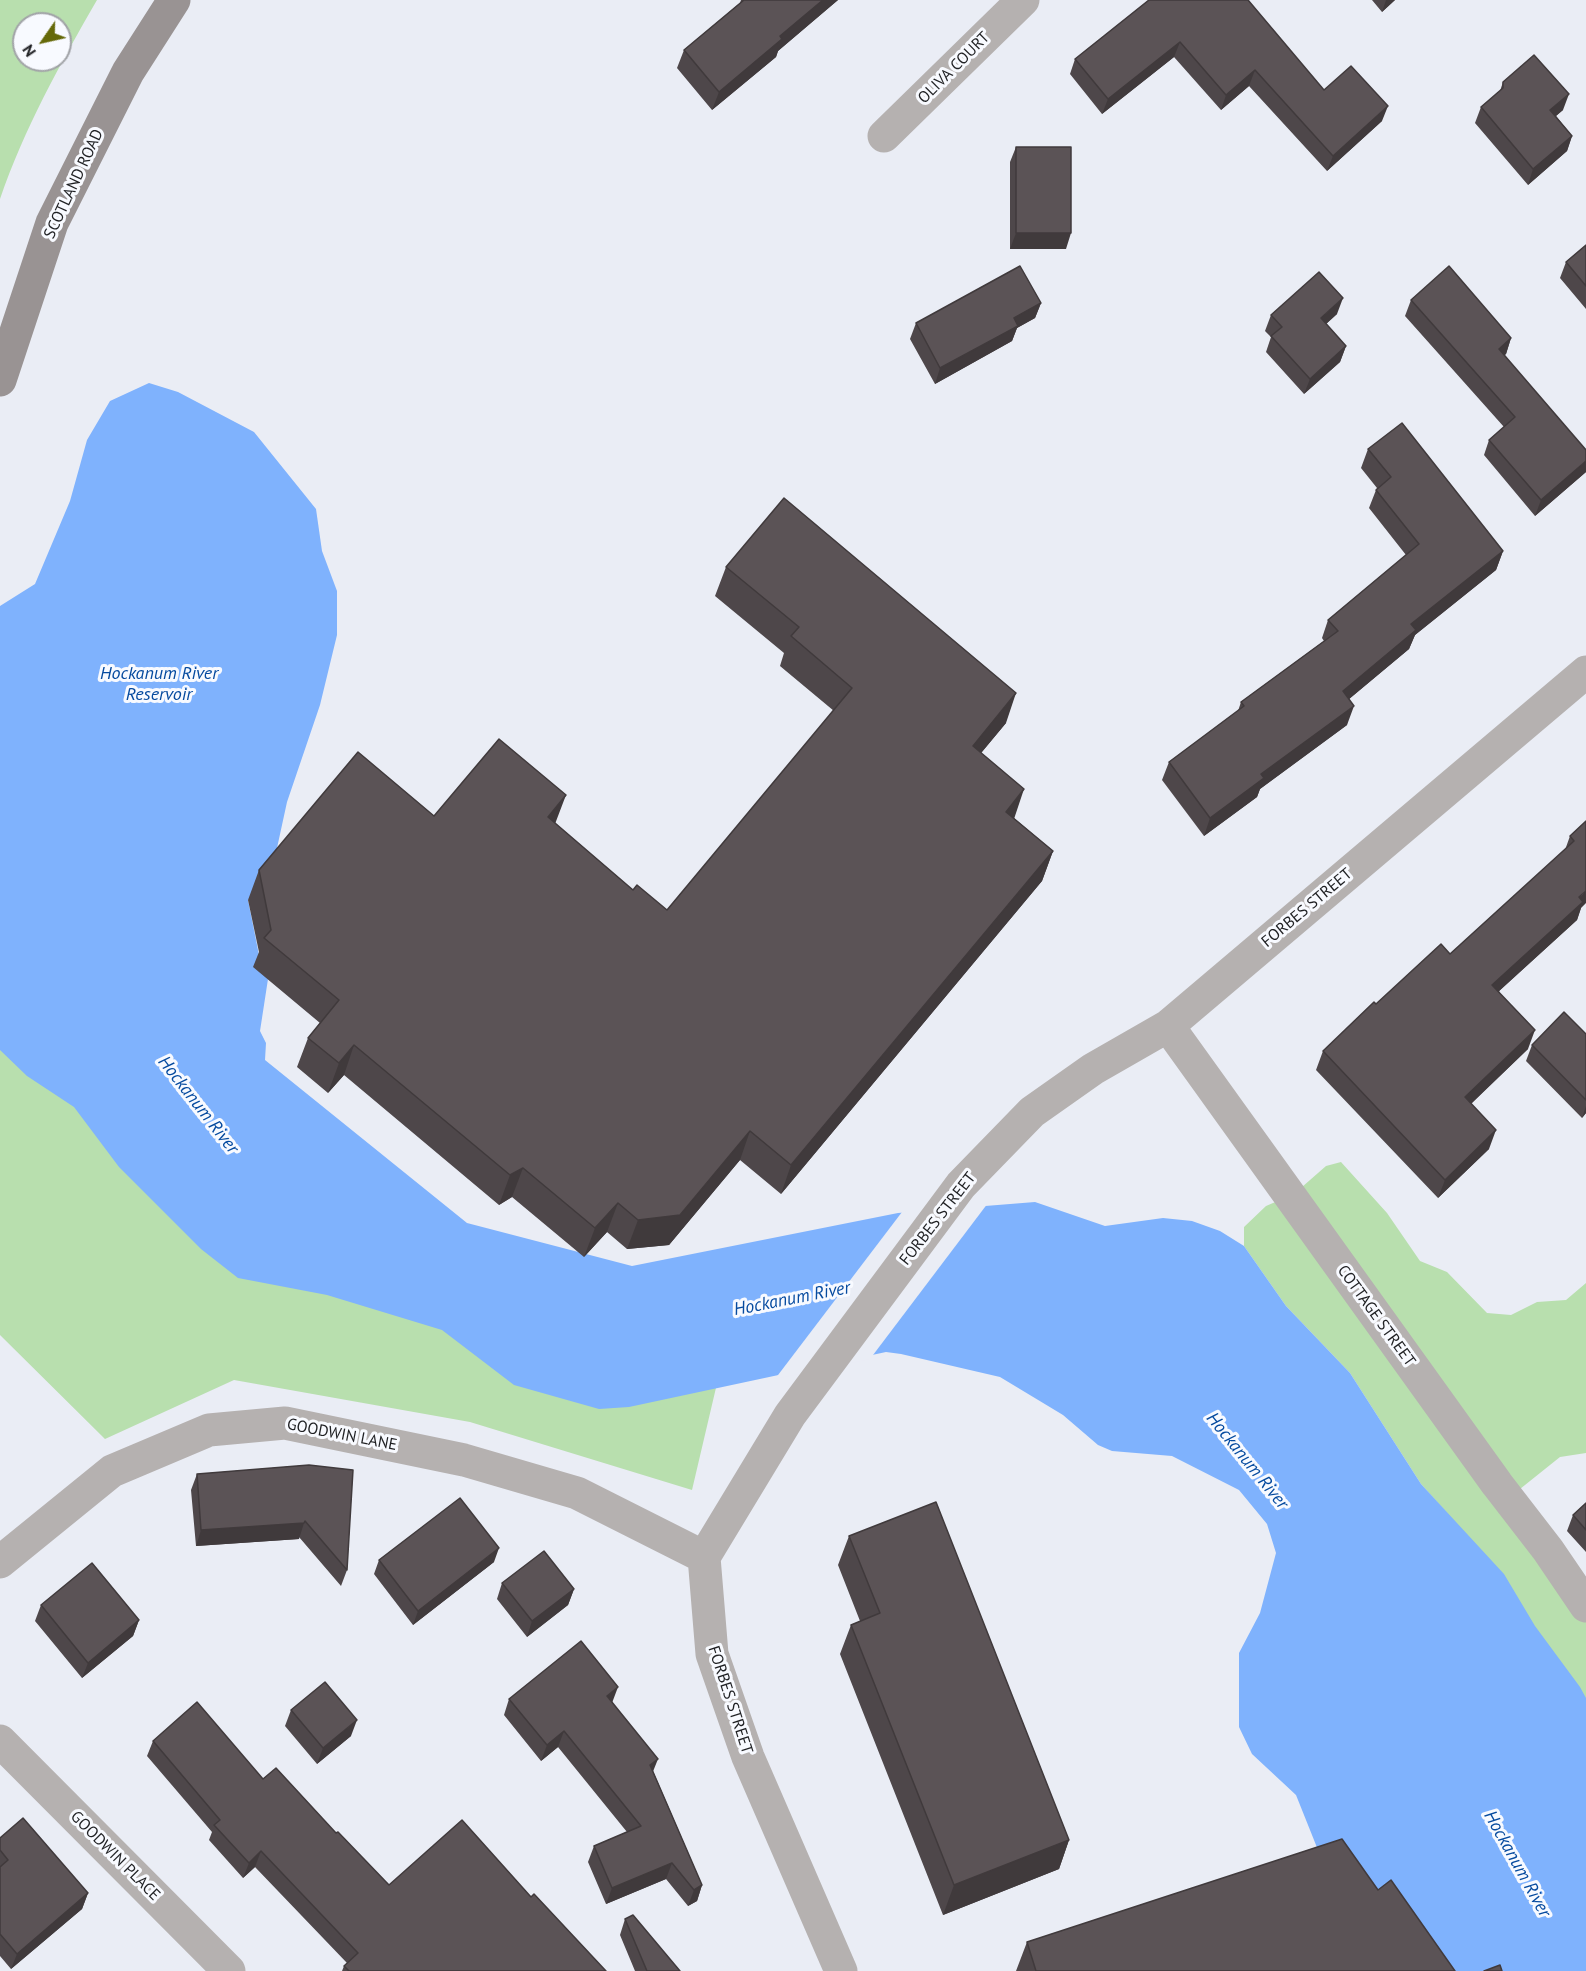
<!DOCTYPE html>
<style>
body{margin:0}
#map{position:relative;width:1586px;height:1971px;overflow:hidden;background:#eaedf5;font-family:"PT Sans",sans-serif}
canvas{display:block}
.north{position:absolute;left:12px;top:12px;width:60px;height:60px;box-sizing:border-box;background:#f8faff;border:2px solid #a1a3a7;border-radius:50%;rotate:236deg;font-size:16px;font-weight:700;line-height:24px;text-align:center;color:#1f2023}
.north::after{content:'';display:block;margin:auto;width:21px;height:27px;background:#656909;clip-path:polygon(50% 0,100% 100%,50% 72%,0 100%)}
</style>
<div id="map">
<canvas width="1586" height="1971"></canvas>
<div class="north">N</div>
</div>
<script>
const g = document.querySelector('canvas').getContext('2d');
g.lineJoin = 'round';
function paint(path, color) {
  g.fillStyle = color;
  g.fill(path, 'evenodd');
}
function stroke(path, color, width, dash) {
  g.strokeStyle = color;
  g.lineWidth = width;
  g.lineCap = dash ? 'butt' : 'round';
  g.setLineDash(dash || []);
  g.stroke(path);
}
function drawText(font, color, halo, rows, align = 'center') {
  g.font = font + ' "PT Sans",sans-serif';
  g.lineWidth = 6;
  g.setLineDash([]);
  g.textBaseline = 'middle';
  g.strokeStyle = halo;
  g.fillStyle = color;
  for (const [text, x, y, turn = 0] of rows) {
    g.save();
    g.translate(x, y);
    g.rotate((+turn || 0) * Math.PI / 180);
    g.textAlign = isNaN(turn) ? turn : align;
    if (halo) g.strokeText(text, 0, 0);
    g.fillText(text, 0, 0);
    g.restore();
  }
}
const green = new Path2D(`
 M 0,0 L 97,0 C 60,64 24,129 0,199 ZM 24,24 L 60,24 L 60,60 L 24,60 Z
 M 0,698 L 244,1164 L 734,1311 L 692,1490 L 470,1422 L 234,1380 L 105,1439 L 0,1335 Z
 M 1341,1162 L 1387,1213 L 1420,1261 L 1447,1272 L 1487,1313 L 1511,1315 L 1537,1302 L 1566,1300 L 1586,1283 L 1586,1453 L 1560,1457 L 1515,1493 L 1586,1620 L 1586,1971 L 1447,1513 L 1421,1484 L 1350,1373 L 1286,1306 L 1244,1246 L 1244,1227 L 1266,1206 L 1294,1194 L 1326,1166 Z`);
const water = new Path2D(`
 M 149,383 L 178,392 L 254,432 L 316,509 L 322,551 L 337,591 L 337,635 L 320,705 L 287,802 L 272,871 L 248,900 L 260,960 L 268,979 L 260,1031 L 266,1043 L 265,1060 L 467,1223 L 632,1266 L 898,1213 L 1035,1202 L 1105,1226 L 1163,1218 L 1192,1221 L 1220,1231 L 1244,1246 L 1286,1306 L 1350,1373 L 1421,1484 L 1504,1574 L 1535,1626 L 1580,1687 L 1586,1698 L 1586,1971 L 1423,1971 L 1318,1850 L 1296,1795 L 1252,1754 L 1239,1727 L 1239,1653 L 1260,1613 L 1276,1553 L 1267,1524 L 1239,1490 L 1172,1456 L 1112,1451 L 1098,1445 L 1063,1415 L 1000,1377 L 901,1354 L 886,1352 L 629,1407 L 599,1409 L 514,1385 L 442,1330 L 327,1295 L 238,1278 L 201,1249 L 119,1167 L 74,1107 L 27,1076 L 0,1050 L 0,606 L 35,584 L 70,501 L 87,440 L 110,401 Z`);
const pier = new Path2D(`
 M 988,1203 L 870,1359 L 775,1379 L 902,1212 Z`);
const street = new Path2D(`
 M 884,136 L 1023,0
 M 1168,1026 L 1497,1484 L 1548,1550 L 1586,1606
 M 0,1562 L 112,1471 L 209,1430 L 285,1423 L 464,1460 L 577,1493 L 704,1557
 M 0,1741 L 229,1971
 M 841,1971 L 748,1757 L 712,1654 L 704,1557 L 790,1415 L 961,1185 L 1032,1112 L 1093,1069 L 1168,1026 L 1586,672`);
const secondary = new Path2D(`
 M 0,380 L 52,223 L 128,72 L 174,0`);
const wall = new Path2D(`
 M 741,0 L 838,0 L 778,51 L 776,57 L 712,110 L 677,68 L 684,50 L 740,3 Z
 M 1149,0 L 1324,90 L 1382,121 L 1327,171 L 1249,86 L 1221,110 L 1174,57 L 1102,114 L 1070,74 L 1075,59 Z
 M 1372,0 L 1395,0 L 1382,12 Z
 M 1503,82 L 1563,110 L 1556,116 L 1572,136 L 1567,151 L 1528,185 L 1475,123 L 1481,107 L 1500,91 Z
 M 1016,147 L 1066,249 L 1010,249 L 1010,162 Z
 M 1586,245 L 1586,309 L 1560,278 L 1566,262 Z
 M 1411,300 L 1511,338 L 1506,354 L 1504,355 L 1586,472 L 1535,516 L 1484,455 L 1489,440 L 1504,427 L 1405,316 Z
 M 1041,303 L 1035,318 L 1017,328 L 1012,341 L 935,384 L 910,339 L 916,323 Z
 M 1337,314 L 1326,324 L 1346,346 L 1340,362 L 1304,394 L 1266,352 L 1271,337 L 1265,331 L 1271,315 Z
 M 1368,449 L 1503,551 L 1496,570 L 1415,635 L 1409,649 L 1349,699 L 1347,725 L 1260,789 L 1257,797 L 1204,836 L 1162,780 L 1169,762 L 1238,711 L 1241,702 L 1324,641 L 1322,638 L 1328,620 L 1406,555 L 1369,508 L 1376,490 L 1377,488 L 1361,468 Z
 M 726,567 L 1006,723 L 981,753 L 1014,818 L 1053,851 L 1042,881 L 781,1194 L 740,1160 L 669,1245 L 627,1249 L 607,1232 L 584,1257 L 512,1197 L 499,1205 L 344,1075 L 328,1093 L 297,1067 L 308,1038 L 320,1023 L 253,967 L 259,952 L 248,900 L 259,870 L 434,816 L 556,824 L 633,890 L 667,910 L 834,711 L 780,666 L 784,653 L 715,596 Z
 M 1586,821 L 1581,908 L 1577,920 L 1499,991 L 1528,1049 L 1471,1104 L 1489,1149 L 1438,1198 L 1316,1070 L 1323,1051 L 1376,1004 L 1450,954 L 1565,850 L 1570,836 Z
 M 1586,1034 L 1586,1113 L 1582,1118 L 1526,1061 L 1532,1045 Z
 M 309,1465 L 347,1570 L 341,1586 L 299,1537 L 299,1539 L 196,1546 L 191,1490 L 197,1474 Z
 M 1586,1503 L 1586,1552 L 1567,1531 L 1573,1515 Z
 M 849,1536 L 1069,1840 L 1059,1869 L 943,1915 L 840,1654 L 851,1625 L 860,1621 L 838,1565 Z
 M 379,1560 L 494,1562 L 413,1625 L 374,1574 Z
 M 502,1583 L 574,1589 L 568,1605 L 527,1637 L 497,1599 Z
 M 41,1605 L 139,1620 L 133,1636 L 82,1678 L 35,1621 Z
 M 509,1699 L 612,1703 L 653,1771 L 702,1885 L 697,1901 L 688,1906 L 666,1879 L 606,1904 L 588,1862 L 594,1846 L 627,1832 L 558,1747 L 541,1761 L 504,1715 Z
 M 291,1710 L 351,1736 L 317,1764 L 285,1726 Z
 M 153,1741 L 263,1779 L 336,1833 L 389,1885 L 531,1897 L 606,1971 L 342,1971 L 344,1966 L 347,1963 L 255,1867 L 243,1878 L 209,1840 L 212,1832 L 147,1756 Z
 M 0,1838 L 88,1893 L 82,1909 L 11,1969 L 0,1956 Z
 M 1378,1890 L 1455,1971 L 1016,1971 L 1027,1942 Z
 M 625,1919 L 680,1971 L 635,1971 L 620,1935 Z`);
const shadedWall = new Path2D(`
 M 823,0 L 838,0 L 778,51 L 776,57 L 712,110 L 719,92 L 780,36 Z
 M 1386,0 L 1395,0 L 1382,12 Z
 M 1180,42 L 1174,57 L 1102,114 L 1108,99 Z
 M 1255,70 L 1249,86 L 1221,110 L 1226,95 Z
 M 1569,94 L 1563,110 L 1545,125 L 1550,110 Z
 M 1388,106 L 1382,121 L 1327,171 L 1333,156 Z
 M 1572,136 L 1567,151 L 1528,185 L 1533,169 Z
 M 1016,233 L 1071,233 L 1066,249 L 1010,249 Z
 M 1343,298 L 1337,314 L 1315,334 L 1321,318 Z
 M 1041,303 L 1035,318 L 1017,328 L 1012,341 L 935,384 L 940,368 L 1014,318 Z
 M 1511,338 L 1506,354 L 1493,365 L 1499,349 Z
 M 1346,346 L 1340,362 L 1304,394 L 1310,379 Z
 M 1586,461 L 1586,472 L 1535,516 L 1541,500 Z
 M 1503,551 L 1496,570 L 1415,635 L 1409,649 L 1336,710 L 1343,691 L 1411,624 Z
 M 1016,693 L 1006,723 L 962,776 L 973,746 Z
 M 1354,706 L 1347,725 L 1260,789 L 1257,797 L 1204,836 L 1210,818 L 1261,774 Z
 M 1024,789 L 1014,819 L 1006,812 Z
 M 566,795 L 555,824 L 548,817 Z
 M 1053,851 L 1042,881 L 781,1194 L 791,1165 Z
 M 1586,891 L 1586,903 L 1581,908 L 1577,920 L 1486,1003 L 1492,985 Z
 M 1535,1030 L 1528,1049 L 1458,1116 L 1465,1097 Z
 M 354,1045 L 344,1075 L 328,1093 L 339,1063 Z
 M 1586,1106 L 1586,1113 L 1582,1118 Z
 M 1496,1130 L 1489,1149 L 1438,1198 L 1445,1180 Z
 M 750,1131 L 740,1160 L 669,1245 L 627,1249 L 638,1220 Z
 M 523,1168 L 512,1197 L 499,1205 L 510,1175 Z
 M 618,1203 L 607,1232 L 584,1257 L 595,1228 Z
 M 304,1523 L 299,1539 L 196,1546 L 201,1530 Z
 M 499,1548 L 494,1562 L 413,1625 L 418,1611 Z
 M 574,1589 L 568,1605 L 527,1637 L 532,1621 Z
 M 139,1620 L 133,1636 L 82,1678 L 88,1663 Z
 M 618,1687 L 612,1703 L 607,1696 Z
 M 357,1720 L 351,1736 L 317,1764 L 323,1748 Z
 M 564,1731 L 558,1747 L 541,1761 L 547,1745 Z
 M 658,1759 L 652,1774 L 650,1765 Z
 M 1069,1840 L 1059,1869 L 943,1915 L 954,1885 Z
 M 261,1851 L 255,1867 L 243,1878 L 249,1863 Z
 M 672,1863 L 666,1879 L 606,1904 L 612,1888 Z
 M 702,1885 L 697,1901 L 688,1906 L 694,1890 Z
 M 88,1893 L 82,1909 L 11,1969 L 17,1954 Z`);
const building = new Path2D(`
 M 744,0 L 823,0 L 780,36 L 782,39 L 719,92 L 684,50 Z
 M 1149,0 L 1248,0 L 1324,90 L 1351,66 L 1388,106 L 1333,156 L 1255,70 L 1226,95 L 1180,42 L 1108,99 L 1075,59 Z
 M 1534,55 L 1569,94 L 1550,110 L 1572,136 L 1533,169 L 1481,107 L 1503,88 L 1503,82 Z
 M 1016,147 L 1071,147 L 1071,233 L 1016,233 Z
 M 1586,245 L 1586,286 L 1566,262 Z
 M 1020,266 L 1041,303 L 1014,318 L 1018,326 L 940,368 L 916,323 Z
 M 1449,266 L 1511,338 L 1499,349 L 1586,450 L 1586,461 L 1541,500 L 1489,440 L 1515,417 L 1411,300 Z
 M 1319,272 L 1343,298 L 1321,318 L 1346,346 L 1310,379 L 1271,336 L 1282,327 L 1271,315 Z
 M 1402,423 L 1503,551 L 1411,624 L 1416,630 L 1343,691 L 1354,706 L 1261,774 L 1264,778 L 1210,818 L 1169,762 L 1244,706 L 1241,702 L 1338,631 L 1328,620 L 1419,544 L 1376,490 L 1391,477 L 1368,449 Z
 M 784,498 L 1016,693 L 973,746 L 1024,789 L 1006,812 L 1053,851 L 791,1165 L 750,1131 L 680,1215 L 638,1220 L 618,1203 L 595,1228 L 523,1168 L 510,1175 L 354,1045 L 339,1063 L 308,1038 L 339,1000 L 264,938 L 271,930 L 259,870 L 358,752 L 434,816 L 499,739 L 566,795 L 548,817 L 633,890 L 637,885 L 667,910 L 852,688 L 791,636 L 799,627 L 726,567 Z
 M 1586,821 L 1586,891 L 1579,897 L 1583,902 L 1492,985 L 1535,1030 L 1465,1097 L 1496,1130 L 1445,1180 L 1323,1051 L 1374,1002 L 1376,1004 L 1441,944 L 1450,954 L 1574,841 L 1570,836 Z
 M 1564,1012 L 1586,1034 L 1586,1100 L 1532,1045 Z
 M 309,1465 L 353,1470 L 347,1570 L 305,1521 L 304,1523 L 201,1530 L 197,1474 Z
 M 460,1498 L 499,1548 L 418,1611 L 379,1560 Z
 M 936,1502 L 1069,1840 L 954,1885 L 851,1625 L 880,1613 L 849,1536 Z
 M 1586,1503 L 1586,1530 L 1573,1515 Z
 M 544,1551 L 574,1589 L 532,1621 L 502,1583 Z
 M 92,1563 L 139,1620 L 88,1663 L 41,1605 Z
 M 581,1641 L 618,1687 L 607,1696 L 658,1759 L 650,1765 L 702,1885 L 694,1890 L 672,1863 L 612,1888 L 594,1846 L 641,1826 L 564,1731 L 547,1745 L 509,1699 Z
 M 325,1682 L 357,1720 L 323,1748 L 291,1710 Z
 M 197,1702 L 263,1779 L 276,1768 L 336,1833 L 338,1832 L 389,1885 L 462,1820 L 531,1897 L 534,1894 L 606,1971 L 349,1971 L 344,1966 L 358,1953 L 261,1851 L 249,1863 L 214,1825 L 220,1820 L 153,1741 Z
 M 23,1818 L 88,1893 L 17,1954 L 0,1934 L 0,1867 L 8,1860 L 0,1850 L 0,1838 Z
 M 1342,1839 L 1378,1890 L 1391,1880 L 1455,1971 L 1036,1971 L 1027,1942 Z
 M 633,1915 L 680,1971 L 647,1971 L 625,1919 Z
 M 1500,1965 L 1502,1971 L 1484,1971 Z`);
const streetNames = [
 ["OLIVA COURT",954,68,-45],
 ["SCOTLAND ROAD",74,184,-65],
 ["FORBES STREET",1307,908,-40],
 ["FORBES STREET",938,1219,-52],
 ["COTTAGE STREET",1376,1316,54],
 ["GOODWIN LANE",342,1435,11],
 ["FORBES STREET",730,1700,72],
 ["GOODWIN PLACE",115,1856,45]
];
const waterNames = [
 ["Hockanum River",159,674],
 ["Reservoir",159,695],
 ["Hockanum River",198,1105,52],
 ["Hockanum River",792,1299,-11],
 ["Hockanum River",1247,1461,51],
 ["Hockanum River",1517,1864,61]
];
paint(green, '#b8dfae');
paint(water, '#7fb2fd');
paint(pier, '#eaedf5');
stroke(street, '#b5b1b0', 33);
stroke(secondary, '#999393', 33);
paint(wall, '#4e474a');
paint(shadedWall, '#403a3c');
paint(building, '#5b5356');
stroke(building, '#403a3c', 1.5);
drawText('16px', '#1f2023', '#f8faff', streetNames);
drawText('italic 18px', '#054a9f', '#f8faff', waterNames);
</script>
